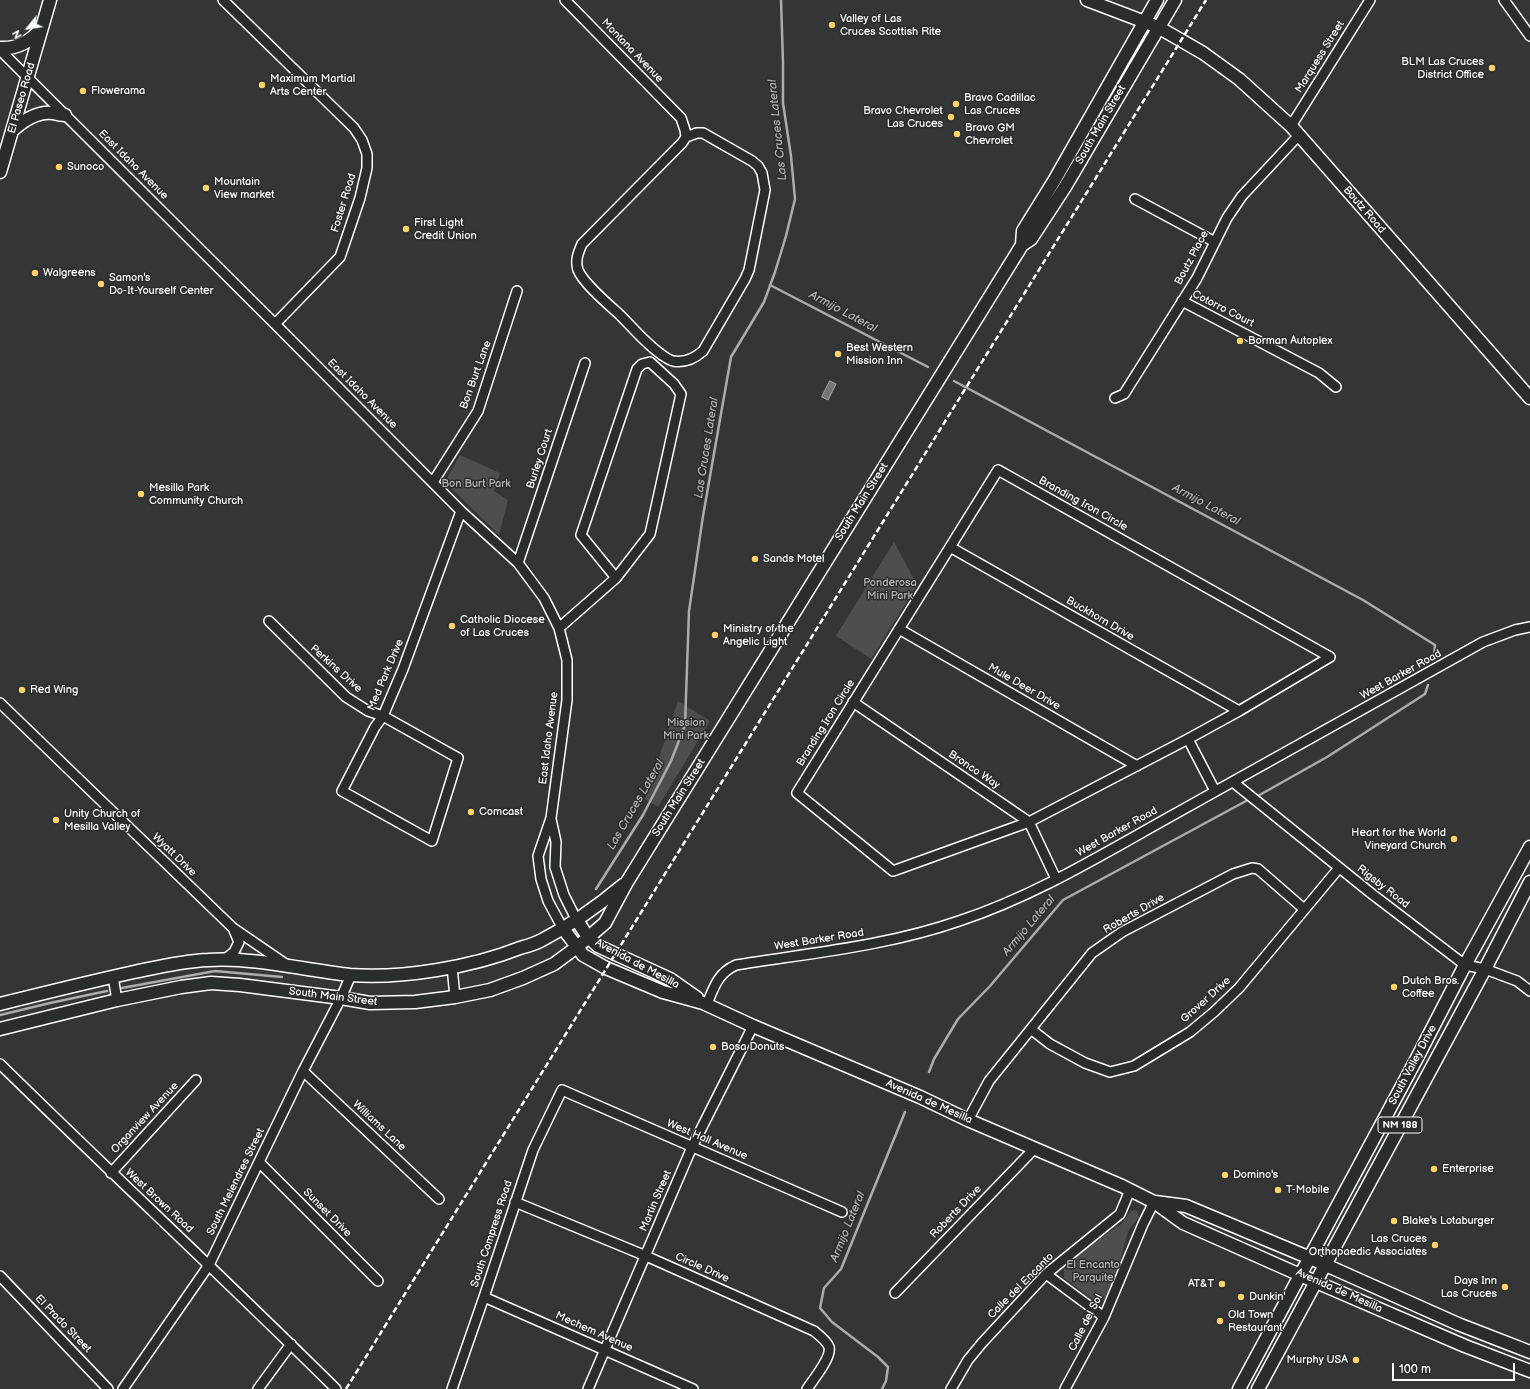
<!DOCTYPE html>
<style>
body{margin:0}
#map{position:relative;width:1530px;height:1389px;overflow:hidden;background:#333536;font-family:"Balsamiq Sans",sans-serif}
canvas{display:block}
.north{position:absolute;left:8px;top:8px;width:40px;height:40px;-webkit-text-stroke:3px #2a2d2e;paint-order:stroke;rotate:240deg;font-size:11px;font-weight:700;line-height:16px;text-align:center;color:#fff}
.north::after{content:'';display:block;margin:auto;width:14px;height:18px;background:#fff;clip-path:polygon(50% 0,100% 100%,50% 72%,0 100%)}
.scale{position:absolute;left:1392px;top:1363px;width:123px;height:18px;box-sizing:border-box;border:2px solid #fff;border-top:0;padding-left:5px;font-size:12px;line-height:14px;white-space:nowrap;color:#fff;-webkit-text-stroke:3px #2a2d2e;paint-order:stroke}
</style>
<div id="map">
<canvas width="1530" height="1389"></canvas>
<div class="north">N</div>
<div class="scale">100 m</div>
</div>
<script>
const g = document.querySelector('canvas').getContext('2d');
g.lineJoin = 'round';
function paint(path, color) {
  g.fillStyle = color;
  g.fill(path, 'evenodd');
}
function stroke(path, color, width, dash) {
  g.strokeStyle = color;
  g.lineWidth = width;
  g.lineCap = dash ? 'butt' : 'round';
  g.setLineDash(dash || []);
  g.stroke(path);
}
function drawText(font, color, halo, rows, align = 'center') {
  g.font = font + ' "Balsamiq Sans",sans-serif';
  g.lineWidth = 3;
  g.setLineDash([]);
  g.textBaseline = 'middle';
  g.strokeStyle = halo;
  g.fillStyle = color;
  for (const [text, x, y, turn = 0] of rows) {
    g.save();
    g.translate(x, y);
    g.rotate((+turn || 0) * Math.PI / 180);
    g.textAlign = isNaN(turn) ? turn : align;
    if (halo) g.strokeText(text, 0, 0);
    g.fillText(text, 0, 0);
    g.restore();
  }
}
const green = new Path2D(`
 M 460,455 L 500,473 L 494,491 L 508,500 L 499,535 L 447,484 L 446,480 Z
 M 894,542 L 917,585 L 871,659 L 836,636 Z
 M 678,701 L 710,721 L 658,807 L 645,799 Z
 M 1137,1210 L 1139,1217 L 1128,1231 L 1114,1284 L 1106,1299 L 1096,1302 L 1064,1278 L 1064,1269 L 1080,1252 L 1121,1224 L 1131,1211 Z`);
const water = new Path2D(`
 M 830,381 L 836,384 L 828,400 L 822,397 Z`);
const stream = new Path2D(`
 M 770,285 L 928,367
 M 954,381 L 1363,600 L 1435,645 L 1434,657
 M 1256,797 L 1327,757 L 1425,694 L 1428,685
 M 596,889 L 643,815 L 671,761 L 685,725 L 689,611 L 703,516 L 731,357 L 764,302 L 775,272 L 786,236 L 795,199 L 791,156 L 783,103 L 783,62 L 781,0
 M 122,988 L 215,971 L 282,977
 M 0,1015 L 50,1003 L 107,991
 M 929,1072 L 934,1059 L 958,1019 L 990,986 L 1063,900 L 1246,801
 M 882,1389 L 886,1381 L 888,1367 L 878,1357 L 832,1322 L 820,1308 L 824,1288 L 841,1269 L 905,1112`);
const minor = new Path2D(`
 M 223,0 L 354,128 L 362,140 L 367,154 L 367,168 L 360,198 L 340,257 L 275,324
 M 565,0 L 681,118 L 685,130 L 686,137 L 682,143 L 582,244 C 578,253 575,261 578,270 C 583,283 609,305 620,315 C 633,328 646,344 662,355 C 665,357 669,360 673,361 C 684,363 695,358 703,351 L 745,279 L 749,270 L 765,190 L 762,173 L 758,166 L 752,161 L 703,133 L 697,133 L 686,137
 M 1504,0 L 1530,36
 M 0,50 L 275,324 L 461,511 L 518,563 L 544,598 L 559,628 L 567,660 L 567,700 L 551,818 L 538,856 L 541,879 L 548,901 L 562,927
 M 1291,126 L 1370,0
 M 1135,199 L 1215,242
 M 1182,301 L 1319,373 L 1336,387
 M 1115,398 L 1124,394 L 1197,278 L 1227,218 L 1242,196 L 1299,135
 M 998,470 L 1330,657 L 1239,711 L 1188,739 L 1029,822 L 893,871 L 797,793 Z
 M 433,482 L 478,411 L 517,291
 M 950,547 L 1239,711
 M 518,563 L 585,363
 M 269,621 L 346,697 L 368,711 L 383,716 L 458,758 L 432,841 L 342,791 L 375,727 L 383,716 L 403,669 L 461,511
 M 559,628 L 616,578 L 650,534 L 681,394 L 674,384 L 650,362 L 642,364 L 637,369 L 581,535 L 616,578
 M 899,629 L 1137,766
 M 853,702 L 1029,822 L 1056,879
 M 0,703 L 233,928 L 287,965
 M 1188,739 L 1215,791
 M 1233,782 L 1372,894 L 1465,965 L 1485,969 L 1517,981 L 1530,991
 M 551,819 L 556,842 L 555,867 L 564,895 L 576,919
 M 224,960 L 234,952 L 239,942 L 233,928
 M 452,967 L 455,997
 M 113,977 L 117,1000
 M 707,1004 C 714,987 718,973 736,965 C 811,953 887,946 959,921 C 1035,896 1103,854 1173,815 C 1276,758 1379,700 1483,642 L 1515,630 L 1530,627
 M 1032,1030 L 1050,1044 L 1085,1063 L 1110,1072 L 1134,1066 L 1190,1032 L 1214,1012 L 1239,988 L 1339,868
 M 0,1064 C 111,1173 225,1279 336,1389
 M 303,1071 L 439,1199
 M 968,1120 L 989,1081 L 1092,953 L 1122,932 L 1233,874 L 1252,868 L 1258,869 L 1304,909
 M 259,1162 L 378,1281
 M 111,1173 L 196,1080
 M 515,1202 L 646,1256 L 814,1331 C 819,1335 827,1341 829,1347 C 832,1357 813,1380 807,1389
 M 1046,1274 L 1104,1317
 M 0,1276 L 108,1389
 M 895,1293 L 1035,1148
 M 484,1297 L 693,1389
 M 123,1389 L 209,1265 L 303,1071 L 341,998 L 351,975
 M 258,1389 L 291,1344
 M 452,1389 L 484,1297 L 533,1150 L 562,1090 L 842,1212
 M 588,1389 L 692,1147 L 753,1026
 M 951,1389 L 968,1360 L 982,1343 L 1046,1274 L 1120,1214 L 1130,1190
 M 1065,1389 L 1104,1317 L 1143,1224 L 1154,1202`);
const major = new Path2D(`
 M 1087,0 L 1158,27 L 1203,53 L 1239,79 L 1291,126 L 1530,398
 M 0,48 C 17,49 30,42 41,29
 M 13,130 C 24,120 38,111 53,113 C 57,114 61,115 65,115
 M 0,172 L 50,0
 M 1022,245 L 1023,231 L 1054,181 L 1157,0
 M 576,919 L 588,937 L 598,946 L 670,979 L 697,998
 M 562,927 L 583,955 L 606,968 L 663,992 L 703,1003 L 753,1026 L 920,1097 L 968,1120 L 1122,1186 L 1154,1202 L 1183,1223 L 1316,1282 L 1465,1346 L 1530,1371
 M 0,1004 C 44,993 89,982 134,972 C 158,967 183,961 208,960 C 256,957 303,970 350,975 C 402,979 472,967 520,948 C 527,946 535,944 542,940 C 571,925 598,906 623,885
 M 0,1029 L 117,1000 L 181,987 L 211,983 L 240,985 L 341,998 L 370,1003 L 415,1002 L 455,997 L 490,990 L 523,978 L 554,964 L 577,947 L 605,923 L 627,882 L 1022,245 L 1031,239 L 1065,187 L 1175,0
 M 1155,1202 L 1186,1206 L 1310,1258 L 1458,1324 L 1530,1352
 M 1239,1389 L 1417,1058 L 1465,965 L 1530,847
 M 1258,1389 L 1485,969 L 1530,882`);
const rail = new Path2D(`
 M 346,1389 L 1206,0`);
const markers = [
 [832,25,4,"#ffd166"],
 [1492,68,4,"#ffd166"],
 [262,85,4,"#ffd166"],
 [83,91,4,"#ffd166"],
 [956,104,4,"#ffd166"],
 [951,117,4,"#ffd166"],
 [957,134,4,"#ffd166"],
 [59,167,4,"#ffd166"],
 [206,188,4,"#ffd166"],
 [406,229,4,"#ffd166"],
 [35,273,4,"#ffd166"],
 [101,284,4,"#ffd166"],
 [1240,341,4,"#ffd166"],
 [838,354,4,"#ffd166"],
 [141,494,4,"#ffd166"],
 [755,559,4,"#ffd166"],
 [452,626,4,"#ffd166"],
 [715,635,4,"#ffd166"],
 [22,690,4,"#ffd166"],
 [471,812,4,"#ffd166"],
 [56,820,4,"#ffd166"],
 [1454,839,4,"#ffd166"],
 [1394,987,4,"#ffd166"],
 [713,1047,4,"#ffd166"],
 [1434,1169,4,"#ffd166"],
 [1225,1175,4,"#ffd166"],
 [1278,1190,4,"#ffd166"],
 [1394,1221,4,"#ffd166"],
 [1435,1245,4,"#ffd166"],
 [1222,1284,4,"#ffd166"],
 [1505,1287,4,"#ffd166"],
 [1241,1297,4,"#ffd166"],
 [1220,1321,4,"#ffd166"],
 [1356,1360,4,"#ffd166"]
];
const shields = [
 [1400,1125,44]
];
const shieldNames = [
 ["NM 188",1400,1125]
];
const poiNames = [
 ["Valley of Las",840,19],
 ["Cruces Scottish Rite",840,32],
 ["BLM Las Cruces",1484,62,"right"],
 ["District Office",1484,75,"right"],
 ["Maximum Martial",270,79],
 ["Arts Center",270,92],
 ["Flowerama",91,91],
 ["Bravo Cadillac",964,98],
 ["Las Cruces",964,111],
 ["Bravo Chevrolet",943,111,"right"],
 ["Las Cruces",943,124,"right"],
 ["Bravo GM",965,128],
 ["Chevrolet",965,141],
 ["Sunoco",67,167],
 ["Mountain",214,182],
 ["View market",214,195],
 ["First Light",414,223],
 ["Credit Union",414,236],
 ["Walgreens",43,273],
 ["Samon's",109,278],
 ["Do-It-Yourself Center",109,291],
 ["Borman Autoplex",1248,341],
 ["Best Western",846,348],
 ["Mission Inn",846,361],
 ["Mesilla Park",149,488],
 ["Community Church",149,501],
 ["Sands Motel",763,559],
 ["Catholic Diocese",460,620],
 ["of Las Cruces",460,633],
 ["Ministry of the",723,629],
 ["Angelic Light",723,642],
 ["Red Wing",30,690],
 ["Comcast",479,812],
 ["Unity Church of",64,814],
 ["Mesilla Valley",64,827],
 ["Heart for the World",1446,833,"right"],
 ["Vineyard Church",1446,846,"right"],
 ["Dutch Bros.",1402,981],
 ["Coffee",1402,994],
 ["Bosa Donuts",721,1047],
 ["Enterprise",1442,1169],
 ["Domino's",1233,1175],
 ["T-Mobile",1286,1190],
 ["Blake's Lotaburger",1402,1221],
 ["Las Cruces",1427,1239,"right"],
 ["Orthopaedic Associates",1427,1252,"right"],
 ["Days Inn",1497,1281,"right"],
 ["Las Cruces",1497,1294,"right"],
 ["AT&T",1214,1284,"right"],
 ["Dunkin'",1249,1297],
 ["Old Town",1228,1315],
 ["Restaurant",1228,1328],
 ["Murphy USA",1348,1360,"right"]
];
const streetNames = [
 ["Montana Avenue",632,51,46],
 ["Marquess Street",1320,57,-58],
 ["El Paseo Road",22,98,-74],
 ["South Main Street",1101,125,-60],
 ["East Idaho Avenue",133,165,45],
 ["Foster Road",344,203,-73],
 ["Boutz Road",1364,210,49],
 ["Boutz Place",1192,258,-62],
 ["Cotorro Court",1223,309,27],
 ["Bon Burt Lane",476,375,-70],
 ["East Idaho Avenue",362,394,45],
 ["Burley Court",540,459,-72],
 ["South Main Street",862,502,-58],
 ["Branding Iron Circle",1083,504,29],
 ["Buckhorn Drive",1100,619,30],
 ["Perkins Drive",336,669,42],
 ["Med Park Drive",386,675,-67],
 ["West Barker Road",1401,675,-29],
 ["Mule Deer Drive",1024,687,30],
 ["Branding Iron Circle",826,723,-58],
 ["East Idaho Avenue",549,738,-83],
 ["Bronco Way",974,770,34],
 ["South Main Street",679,798,-58],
 ["West Barker Road",1117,832,-29],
 ["Wyatt Drive",174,855,44],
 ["Rigsby Road",1383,887,38],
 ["Roberts Drive",1134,914,-30],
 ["West Barker Road",819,940,-9],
 ["Avenida de Mesilla",637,964,28],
 ["South Main Street",333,997,7],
 ["Grover Drive",1206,1000,-42],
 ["South Valley Drive",1413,1065,-62],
 ["Avenida de Mesilla",929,1102,24],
 ["Organview Avenue",145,1118,-47],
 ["Williams Lane",379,1126,43],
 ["West Hall Avenue",707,1140,23],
 ["South Melendres Street",236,1182,-64],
 ["West Brown Road",159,1201,43],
 ["Martin Street",656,1201,-67],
 ["Roberts Drive",956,1212,-46],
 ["Sunset Drive",327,1213,45],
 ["South Compress Road",492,1234,-72],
 ["Circle Drive",702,1268,24],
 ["Calle del Encanto",1021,1286,-45],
 ["Avenida de Mesilla",1339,1291,24],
 ["Calle del Sol",1086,1323,-63],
 ["El Prado Street",63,1324,46],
 ["Mechem Avenue",594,1332,24]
];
const parkNames = [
 ["Bon Burt Park",476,484],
 ["Ponderosa",890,583],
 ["Mini Park",890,596],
 ["Mission",686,723],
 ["Mini Park",686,736],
 ["El Encanto",1093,1265],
 ["Parquite",1093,1278]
];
const waterNames = [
 ["Las Cruces Lateral",778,130,-96],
 ["Armijo Lateral",843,312,28],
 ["Las Cruces Lateral",707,448,-81],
 ["Armijo Lateral",1206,505,28],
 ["Las Cruces Lateral",636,805,-60],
 ["Armijo Lateral",1029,926,-50],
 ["Armijo Lateral",848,1227,-68]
];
paint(green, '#4c4f50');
paint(water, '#737576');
stroke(water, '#abacad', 1);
stroke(stream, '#abacad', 2.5);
stroke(minor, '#fff', 12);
stroke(major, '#fff', 15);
stroke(minor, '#2a2d2e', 9);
stroke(major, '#2a2d2e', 12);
stroke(rail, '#fff', 2.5, [6, 3]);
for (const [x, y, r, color] of markers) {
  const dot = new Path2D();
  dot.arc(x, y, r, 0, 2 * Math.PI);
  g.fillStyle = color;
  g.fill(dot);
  stroke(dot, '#2a2d2e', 1.5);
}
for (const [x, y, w] of shields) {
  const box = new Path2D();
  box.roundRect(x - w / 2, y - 8, w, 16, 3);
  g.fillStyle = '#2a2d2e';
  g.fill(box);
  stroke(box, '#fff', 1);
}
drawText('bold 10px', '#fff', null, shieldNames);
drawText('11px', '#fff', '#2a2d2e', poiNames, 'left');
drawText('11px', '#fff', '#2a2d2e', streetNames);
drawText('11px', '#b7b9b9', '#2a2d2e', parkNames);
drawText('italic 12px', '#b2b3b4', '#2a2d2e', waterNames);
</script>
